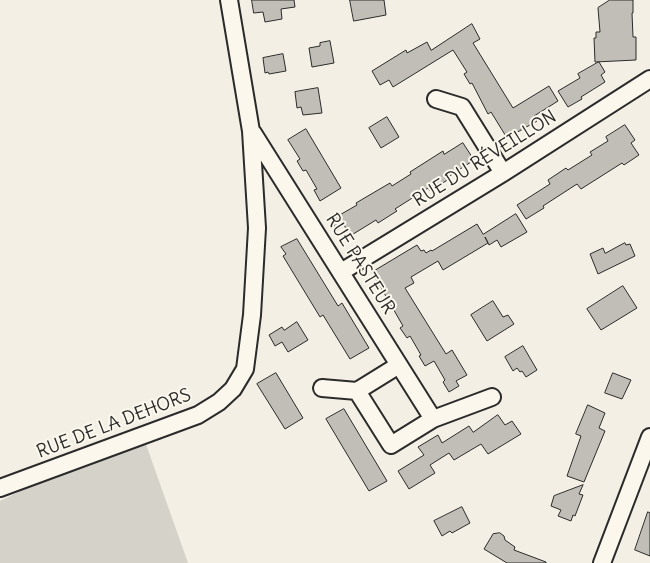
<!DOCTYPE html>
<meta charset="utf-8">
<style>
body{margin:0}
canvas{display:block;background:#f3efe4}
</style>
<canvas width="650" height="563"></canvas>
<script>
const g = document.querySelector('canvas').getContext('2d');
g.lineJoin = 'round';
function paint(path, color) {
  g.fillStyle = color;
  g.fill(path, 'evenodd');
}
function stroke(path, color, width, dash) {
  g.strokeStyle = color;
  g.lineWidth = width;
  g.lineCap = dash ? 'butt' : 'round';
  g.setLineDash(dash || []);
  g.stroke(path);
}
function drawText(font, color, halo, rows, align = 'center') {
  g.font = font + ' Delius,sans-serif';
  g.lineWidth = 4;
  g.setLineDash([]);
  g.textBaseline = 'middle';
  g.strokeStyle = halo;
  g.fillStyle = color;
  for (const [text, x, y, turn = 0] of rows) {
    g.save();
    g.translate(x, y);
    g.rotate((+turn || 0) * Math.PI / 180);
    g.textAlign = isNaN(turn) ? turn : align;
    if (halo) g.strokeText(text, 0, 0);
    g.fillText(text, 0, 0);
    g.restore();
  }
}
const green = new Path2D(`
 M 142,433 L 188,563 L 0,563 L 0,501 Z`);
const building = new Path2D(`
 M 252,0 L 294,0 L 295,7 L 281,9 L 282,19 L 265,22 L 263,12 L 254,13 Z
 M 350,0 L 384,0 L 386,15 L 354,21 Z
 M 610,0 L 633,0 L 633,13 L 632,13 L 633,37 L 636,37 L 636,60 L 595,62 L 594,38 L 596,38 L 596,32 L 600,32 L 598,8 Z
 M 472,24 L 480,39 L 473,43 L 513,108 L 549,86 L 558,101 L 534,116 L 537,121 L 507,138 L 491,112 L 488,114 L 472,83 L 470,84 L 464,74 L 467,72 L 453,50 L 393,87 L 389,80 L 380,85 L 372,71 L 406,50 L 407,53 L 427,42 L 431,50 Z
 M 330,41 L 334,63 L 312,67 L 309,48 L 320,46 L 320,43 Z
 M 283,54 L 286,71 L 269,74 L 268,72 L 265,73 L 263,58 Z
 M 599,62 L 605,72 L 601,75 L 605,82 L 581,97 L 582,99 L 568,107 L 558,91 L 580,78 L 578,74 Z
 M 318,88 L 322,113 L 303,115 L 301,107 L 297,108 L 295,92 Z
 M 387,117 L 399,137 L 381,148 L 369,128 Z
 M 625,125 L 635,140 L 631,143 L 639,155 L 624,165 L 622,163 L 581,189 L 577,184 L 543,206 L 544,208 L 526,219 L 517,205 L 550,184 L 548,180 L 566,168 L 568,170 L 592,155 L 590,152 L 608,141 L 606,137 Z
 M 306,129 L 341,188 L 320,201 L 314,190 L 317,189 L 306,170 L 303,171 L 297,161 L 300,159 L 288,140 Z
 M 463,143 L 474,160 L 448,177 L 449,179 L 430,191 L 428,188 L 395,209 L 397,211 L 378,223 L 376,220 L 350,236 L 344,225 L 337,230 L 331,220 L 357,205 L 356,203 L 390,183 L 392,186 L 411,174 L 410,172 L 443,151 L 444,154 Z
 M 516,214 L 527,232 L 501,247 L 497,240 L 489,245 L 485,237 L 488,243 L 443,270 L 438,261 L 411,277 L 414,283 L 405,288 L 446,354 L 452,350 L 467,375 L 456,381 L 459,386 L 449,392 L 443,382 L 445,380 L 434,361 L 425,366 L 419,356 L 421,355 L 410,336 L 407,338 L 400,328 L 403,326 L 372,272 L 417,245 L 421,251 L 424,250 L 426,253 L 431,250 L 432,251 L 477,224 L 483,234 Z
 M 297,239 L 338,306 L 342,303 L 369,348 L 350,359 L 323,315 L 320,317 L 283,256 L 286,254 L 281,247 Z
 M 625,243 L 626,245 L 630,244 L 635,256 L 598,274 L 590,254 L 603,248 L 605,253 Z
 M 623,286 L 637,308 L 601,330 L 587,309 Z
 M 493,301 L 503,317 L 508,315 L 514,324 L 487,341 L 471,315 Z
 M 297,322 L 308,340 L 288,352 L 282,342 L 275,346 L 269,335 L 282,327 L 284,330 Z
 M 523,346 L 537,370 L 526,377 L 522,371 L 520,372 L 517,368 L 513,371 L 505,357 Z
 M 276,373 L 303,418 L 285,429 L 257,384 Z
 M 613,373 L 631,380 L 622,399 L 605,393 Z
 M 588,405 L 605,413 L 599,428 L 605,431 L 584,482 L 567,476 L 581,436 L 576,434 Z
 M 344,409 L 387,481 L 369,491 L 326,419 Z
 M 498,415 L 505,425 L 512,421 L 521,434 L 488,454 L 481,444 L 454,460 L 449,453 L 430,465 L 435,473 L 409,489 L 398,471 L 424,455 L 418,447 L 438,435 L 442,443 L 469,426 L 473,432 Z
 M 583,485 L 579,494 L 583,495 L 575,516 L 573,515 L 571,521 L 558,516 L 561,510 L 551,506 L 554,496 Z
 M 462,507 L 470,523 L 452,533 L 450,531 L 442,536 L 434,521 Z
 M 648,512 L 650,513 L 650,556 L 635,550 Z
 M 500,533 L 504,536 L 505,540 L 515,547 L 514,550 L 546,562 L 546,563 L 507,563 L 484,549 L 493,534 Z`);
const street = new Path2D(`
 M 436,99 L 462,107 L 503,173
 M 253,133 L 433,419
 M 341,272 L 503,173 L 650,79
 M 399,365 L 357,391 L 391,445 L 433,419 L 492,397
 M 322,388 L 357,391
 M 0,488 L 198,415 L 219,402 L 233,389 L 245,369 L 252,315 L 257,228 L 251,131 L 229,0
 M 602,563 L 650,437`);
const streetNames = [
 ["RUE DU RÉVEILLON",485,159,-32],
 ["RUE PASTEUR",360,264,58],
 ["RUE DE LA DEHORS",114,424,-21]
];
paint(green, '#d5d2c9');
paint(building, '#c0beb6');
stroke(building, '#2b2b2b', 1);
stroke(street, '#2b2b2b', 20);
stroke(street, '#fbf7ec', 16);
drawText('18px', '#2b2b2b', '#fbf7ec', streetNames);
</script>
